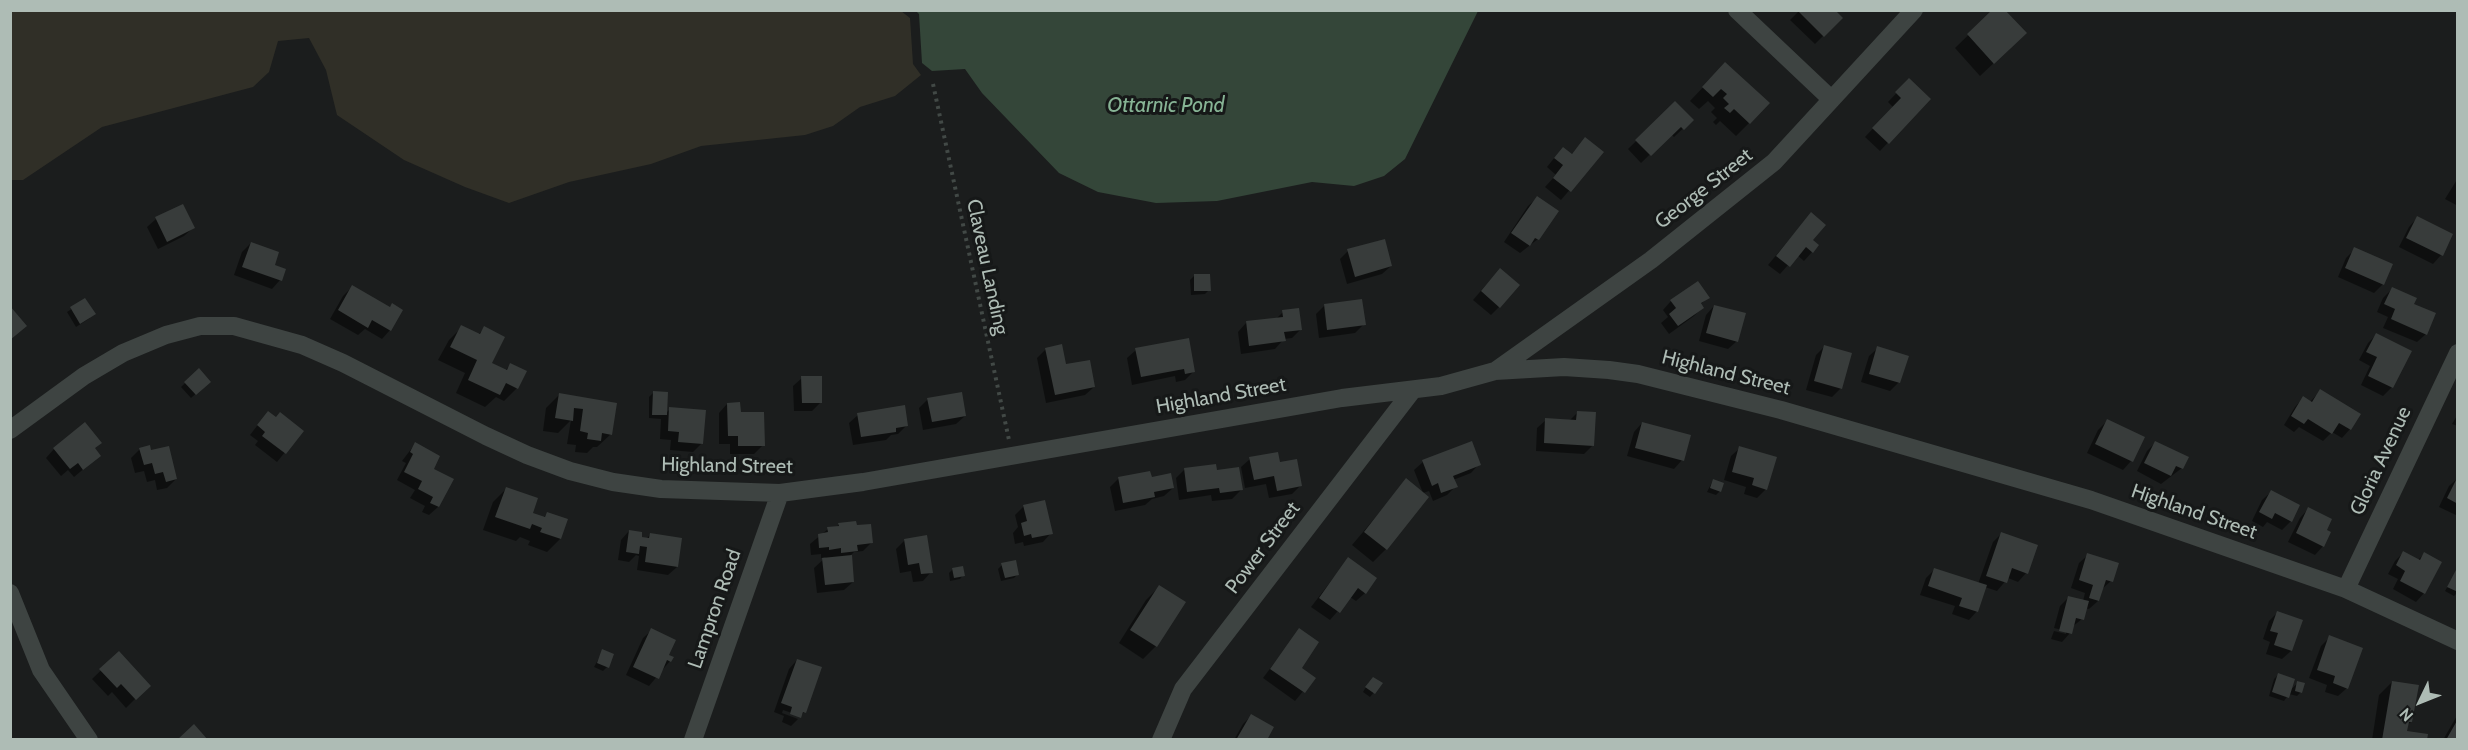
<!DOCTYPE html>
<style>
body{margin:0}
#map{position:relative;width:2468px;height:750px;overflow:hidden;background:#1b1d1d;font-family:Cabin,sans-serif}
canvas{display:block}
.frame{position:absolute;inset:0;border:12px solid #aebcb5;pointer-events:none}
.north{position:absolute;left:2390px;top:672px;width:60px;height:60px;-webkit-text-stroke:4px #161818;paint-order:stroke;rotate:227deg;font-size:16px;font-weight:700;line-height:24px;text-align:center;color:#aebcb5}
.north::after{content:'';display:block;margin:auto;width:21px;height:27px;background:#aebcb5;clip-path:polygon(50% 0,100% 100%,50% 72%,0 100%)}
</style>
<div id="map">
<canvas width="2468" height="750"></canvas>
<div class="frame"></div>
<div class="north">N</div>
</div>
<script>
const g = document.querySelector('canvas').getContext('2d');
g.lineJoin = 'round';
function paint(path, color) {
  g.fillStyle = color;
  g.fill(path, 'evenodd');
}
function stroke(path, color, width, dash) {
  g.strokeStyle = color;
  g.lineWidth = width;
  g.lineCap = dash ? 'butt' : 'round';
  g.setLineDash(dash || []);
  g.stroke(path);
}
function drawText(font, color, halo, rows, align = 'center') {
  g.font = font + ' Cabin,sans-serif';
  g.lineWidth = 6;
  g.setLineDash([]);
  g.textBaseline = 'middle';
  g.strokeStyle = halo;
  g.fillStyle = color;
  for (const [text, x, y, turn = 0] of rows) {
    g.save();
    g.translate(x, y);
    g.rotate((+turn || 0) * Math.PI / 180);
    g.textAlign = isNaN(turn) ? turn : align;
    if (halo) g.strokeText(text, 0, 0);
    g.fillText(text, 0, 0);
    g.restore();
  }
}
const green = new Path2D(`
 M 10,11 L 901,11 L 910,18 L 913,64 L 921,75 L 895,96 L 860,107 L 833,126 L 805,135 L 701,146 L 651,164 L 569,182 L 509,203 L 465,187 L 404,160 L 337,115 L 326,70 L 309,38 L 278,41 L 269,72 L 253,87 L 102,127 L 23,180 L 11,180 Z`);
const water = new Path2D(`
 M 916,11 L 1478,11 L 1405,159 L 1384,176 L 1354,186 L 1312,182 L 1217,201 L 1156,203 L 1098,192 L 1059,173 L 982,93 L 965,69 L 932,71 L 922,63 L 919,14 Z`);
const shadow = new Path2D(`
 M 1800,10 L 1841,18 L 1815,44 L 1790,20 Z
 M 1994,10 L 2012,46 L 1980,76 L 1955,48 Z
 M 1725,64 L 1749,123 L 1736,136 L 1720,121 L 1716,125 L 1713,122 L 1717,118 L 1711,112 L 1715,108 L 1708,101 L 1699,109 L 1690,101 Z
 M 1909,80 L 1929,99 L 1880,151 L 1865,137 L 1893,107 L 1888,102 Z
 M 1675,103 L 1692,120 L 1674,137 L 1671,134 L 1641,163 L 1628,149 Z
 M 1577,148 L 1601,153 L 1561,200 L 1545,187 L 1556,175 L 1547,167 L 1555,157 L 1571,155 Z
 M 2458,178 L 2458,206 L 2445,199 Z
 M 1537,198 L 1538,239 L 1520,253 L 1504,242 L 1528,206 Z
 M 2417,218 L 2441,255 L 2433,264 L 2399,247 L 2409,227 Z
 M 156,219 L 193,228 L 184,236 L 158,249 L 147,227 Z
 M 1803,223 L 1811,241 L 1812,252 L 1804,261 L 1797,255 L 1780,274 L 1768,265 Z
 M 251,243 L 273,266 L 280,280 L 272,289 L 234,275 L 242,252 Z
 M 2355,249 L 2383,284 L 2374,293 L 2338,277 L 2346,258 Z
 M 1348,251 L 1391,266 L 1382,274 L 1347,284 L 1340,259 Z
 M 1194,276 L 1209,290 L 1205,294 L 1191,295 L 1190,280 Z
 M 1492,278 L 1499,307 L 1491,315 L 1473,300 Z
 M 352,287 L 389,308 L 392,305 L 390,330 L 382,339 L 365,329 L 358,335 L 330,319 L 343,296 Z
 M 2392,289 L 2412,305 L 2426,334 L 2417,342 L 2383,328 L 2388,317 L 2377,312 L 2383,298 Z
 M 1708,297 L 1700,305 L 1702,308 L 1694,316 L 1669,334 L 1661,323 L 1668,317 L 1663,310 L 1671,301 Z
 M 85,300 L 90,318 L 76,327 L 67,312 Z
 M 1325,305 L 1364,324 L 1355,333 L 1319,338 L 1316,314 Z
 M 1714,306 L 1737,341 L 1728,349 L 1699,341 L 1706,315 Z
 M 1283,312 L 1301,329 L 1292,338 L 1284,339 L 1275,349 L 1241,354 L 1238,332 L 1246,323 L 1276,319 Z
 M 462,327 L 478,335 L 484,328 L 490,363 L 505,371 L 510,365 L 517,388 L 504,401 L 496,397 L 485,407 L 456,393 L 465,373 L 438,360 L 449,340 Z
 M 2376,335 L 2410,352 L 2392,387 L 2383,396 L 2361,385 L 2370,366 L 2359,360 L 2368,343 Z
 M 1825,346 L 1841,388 L 1832,397 L 1806,390 L 1816,355 Z
 M 1878,348 L 1899,382 L 1890,391 L 1861,382 L 1869,356 Z
 M 1046,349 L 1065,366 L 1094,387 L 1085,395 L 1046,403 L 1037,358 Z
 M 1136,350 L 1194,371 L 1185,380 L 1176,382 L 1175,376 L 1132,385 L 1127,358 Z
 M 199,370 L 209,382 L 191,398 L 181,387 Z
 M 802,378 L 821,402 L 812,411 L 794,411 L 793,386 Z
 M 2320,391 L 2350,429 L 2342,438 L 2332,432 L 2323,441 L 2299,427 L 2294,432 L 2284,425 L 2295,407 L 2303,398 L 2310,402 Z
 M 653,393 L 666,413 L 670,409 L 702,443 L 693,452 L 670,450 L 671,440 L 660,439 L 661,419 L 649,418 L 649,397 Z
 M 559,395 L 615,404 L 611,434 L 597,447 L 593,447 L 587,453 L 575,452 L 576,445 L 567,444 L 571,420 L 558,433 L 543,431 L 546,408 Z
 M 928,399 L 965,416 L 956,424 L 923,430 L 919,408 Z
 M 727,404 L 739,414 L 763,445 L 754,454 L 730,454 L 730,444 L 719,444 L 719,413 Z
 M 1577,413 L 1593,445 L 1584,454 L 1536,451 L 1537,428 L 1546,420 L 1569,421 Z
 M 2458,414 L 2458,426 L 2452,424 Z
 M 858,415 L 907,425 L 898,434 L 891,435 L 886,440 L 853,445 L 849,423 Z
 M 2107,421 L 2143,438 L 2131,461 L 2123,470 L 2087,453 L 2098,430 Z
 M 260,422 L 302,431 L 277,462 L 255,445 L 258,441 L 250,435 Z
 M 1642,423 L 1682,460 L 1674,469 L 1627,456 L 1634,432 Z
 M 2155,443 L 2182,468 L 2161,484 L 2137,471 L 2147,451 Z
 M 415,444 L 432,469 L 452,480 L 438,507 L 429,515 L 422,512 L 425,506 L 410,498 L 415,490 L 397,480 L 406,463 L 402,461 Z
 M 1740,448 L 1766,489 L 1757,498 L 1744,494 L 1746,487 L 1724,480 L 1731,456 Z
 M 54,449 L 94,449 L 99,456 L 74,477 L 68,470 L 61,476 L 46,458 Z
 M 140,449 L 150,452 L 176,479 L 167,488 L 157,490 L 155,480 L 147,482 L 144,471 L 135,473 L 131,458 Z
 M 1250,459 L 1279,464 L 1301,485 L 1292,494 L 1269,498 L 1266,484 L 1245,488 L 1241,467 Z
 M 1423,462 L 1479,464 L 1471,473 L 1453,480 L 1456,486 L 1447,495 L 1433,501 L 1429,491 L 1423,493 L 1414,470 Z
 M 1184,470 L 1215,471 L 1241,490 L 1232,499 L 1212,501 L 1211,495 L 1179,500 L 1176,478 Z
 M 1119,478 L 1150,478 L 1173,488 L 1164,496 L 1152,499 L 1145,505 L 1115,511 L 1110,487 Z
 M 2458,478 L 2458,516 L 2439,507 L 2449,486 Z
 M 1407,480 L 1386,549 L 1373,562 L 1352,545 Z
 M 1713,480 L 1720,491 L 1716,495 L 1707,492 Z
 M 506,489 L 531,514 L 543,518 L 547,514 L 566,520 L 560,539 L 547,552 L 528,545 L 530,541 L 520,537 L 516,541 L 483,530 L 493,502 Z
 M 2271,492 L 2291,521 L 2282,530 L 2267,522 L 2263,527 L 2252,521 L 2262,500 Z
 M 1024,506 L 1051,533 L 1043,542 L 1024,546 L 1023,542 L 1015,544 L 1013,533 L 1018,527 L 1015,515 Z
 M 2308,509 L 2325,531 L 2323,546 L 2315,555 L 2288,542 L 2300,518 Z
 M 839,524 L 871,543 L 863,551 L 854,552 L 850,556 L 853,582 L 844,590 L 817,593 L 814,568 L 826,557 L 821,558 L 821,554 L 811,555 L 810,544 L 828,529 L 836,528 Z
 M 629,531 L 646,539 L 651,534 L 677,567 L 668,575 L 637,570 L 639,556 L 636,555 L 629,562 L 618,560 L 621,540 Z
 M 2001,534 L 2026,573 L 2018,582 L 2008,578 L 1997,591 L 1985,587 L 1977,611 L 1969,620 L 1952,614 L 1955,606 L 1920,595 L 1926,578 L 1934,570 L 1978,584 L 1993,542 Z
 M 905,540 L 931,572 L 923,581 L 913,582 L 911,571 L 900,573 L 896,549 Z
 M 2403,553 L 2418,560 L 2424,554 L 2424,593 L 2416,602 L 2393,589 L 2398,579 L 2388,574 L 2395,561 Z
 M 2088,555 L 2111,581 L 2102,589 L 2098,601 L 2089,609 L 2085,608 L 2082,619 L 2072,627 L 2070,633 L 2062,642 L 2051,639 L 2054,631 L 2066,634 L 2066,631 L 2054,628 L 2060,606 L 2069,597 L 2083,601 L 2085,593 L 2071,588 L 2079,563 Z
 M 1348,559 L 1365,593 L 1356,601 L 1350,597 L 1330,620 L 1311,607 Z
 M 1002,565 L 1018,574 L 1014,578 L 1001,581 L 998,569 Z
 M 953,569 L 963,575 L 960,579 L 950,581 L 949,573 Z
 M 2456,572 L 2458,592 L 2454,596 L 2445,591 Z
 M 1159,587 L 1156,646 L 1143,659 L 1119,643 L 1146,600 Z
 M 2277,613 L 2291,651 L 2282,659 L 2266,654 L 2270,642 L 2263,639 L 2269,621 Z
 M 652,630 L 670,661 L 649,686 L 626,675 L 643,638 Z
 M 1299,630 L 1299,668 L 1314,678 L 1295,701 L 1263,678 Z
 M 2330,637 L 2347,688 L 2338,696 L 2325,692 L 2327,685 L 2309,678 L 2321,646 Z
 M 603,651 L 607,667 L 603,671 L 594,667 Z
 M 119,653 L 149,685 L 126,708 L 112,692 L 108,696 L 92,679 Z
 M 797,660 L 804,712 L 801,716 L 783,710 L 782,713 L 798,719 L 791,726 L 782,722 L 784,716 L 774,712 L 789,669 Z
 M 2278,675 L 2290,690 L 2298,683 L 2301,692 L 2297,696 L 2289,694 L 2284,701 L 2269,696 L 2274,679 Z
 M 1369,682 L 1381,684 L 1370,697 L 1363,692 Z
 M 2392,682 L 2411,722 L 2406,726 L 2405,732 L 2425,740 L 2372,740 L 2379,695 Z
 M 2458,714 L 2458,740 L 2443,740 Z
 M 1251,716 L 1265,740 L 1234,740 L 1243,724 Z`);
const building = new Path2D(`
 M 1797,10 L 1835,10 L 1843,18 L 1824,37 Z
 M 1992,10 L 2005,10 L 2027,33 L 1994,64 L 1967,34 Z
 M 1725,62 L 1770,103 L 1750,124 L 1734,109 L 1730,113 L 1724,108 L 1729,104 L 1723,98 L 1727,94 L 1721,89 L 1713,97 L 1702,87 Z
 M 1909,78 L 1931,99 L 1889,144 L 1872,128 L 1901,98 L 1895,92 Z
 M 1675,101 L 1694,120 L 1684,130 L 1681,127 L 1651,156 L 1635,140 Z
 M 1585,137 L 1604,152 L 1571,192 L 1553,178 L 1563,165 L 1554,158 L 1563,147 L 1572,154 Z
 M 1537,196 L 1559,211 L 1539,240 L 1535,238 L 1530,246 L 1511,233 Z
 M 183,204 L 195,228 L 167,242 L 155,217 Z
 M 1811,212 L 1826,225 L 1813,240 L 1819,245 L 1813,253 L 1806,247 L 1790,267 L 1776,256 Z
 M 2417,216 L 2453,234 L 2443,256 L 2406,238 Z
 M 1385,239 L 1392,266 L 1355,277 L 1347,249 Z
 M 251,242 L 279,252 L 275,265 L 286,269 L 282,281 L 242,267 Z
 M 2354,247 L 2393,264 L 2384,285 L 2345,268 Z
 M 1500,268 L 1520,285 L 1500,308 L 1481,291 Z
 M 1194,274 L 1210,274 L 1211,291 L 1194,291 Z
 M 1698,281 L 1710,298 L 1701,303 L 1704,308 L 1678,326 L 1669,314 L 1676,308 L 1670,300 Z
 M 352,285 L 390,307 L 392,303 L 403,310 L 391,331 L 372,320 L 368,328 L 338,310 Z
 M 2392,287 L 2417,298 L 2414,304 L 2436,313 L 2427,335 L 2391,319 L 2395,309 L 2384,304 Z
 M 85,298 L 96,314 L 80,324 L 70,307 Z
 M 1362,299 L 1366,325 L 1327,330 L 1324,304 Z
 M 1714,305 L 1746,313 L 1738,342 L 1706,333 Z
 M 10,306 L 27,326 L 10,340 Z
 M 1299,308 L 1302,330 L 1284,332 L 1286,341 L 1249,346 L 1246,321 L 1283,317 L 1282,310 Z
 M 461,325 L 480,334 L 484,326 L 505,337 L 492,363 L 507,370 L 510,363 L 527,371 L 518,389 L 506,383 L 500,395 L 468,380 L 477,360 L 450,347 Z
 M 2376,333 L 2412,351 L 2393,388 L 2368,376 L 2377,357 L 2366,352 Z
 M 1189,338 L 1195,372 L 1185,374 L 1184,369 L 1141,377 L 1135,348 Z
 M 1062,344 L 1066,364 L 1090,360 L 1095,387 L 1055,395 L 1045,348 Z
 M 1824,345 L 1852,353 L 1842,389 L 1814,381 Z
 M 1877,346 L 1909,356 L 1900,383 L 1869,374 Z
 M 199,368 L 211,382 L 196,395 L 184,382 Z
 M 801,376 L 822,376 L 822,403 L 802,403 Z
 M 2320,389 L 2361,414 L 2351,430 L 2339,423 L 2332,434 L 2308,419 L 2304,424 L 2291,416 L 2303,396 L 2312,402 Z
 M 653,391 L 668,392 L 667,415 L 652,415 Z
 M 962,392 L 966,416 L 932,422 L 927,398 Z
 M 559,393 L 617,403 L 612,435 L 602,433 L 601,441 L 587,439 L 588,433 L 580,431 L 583,409 L 574,408 L 573,421 L 555,418 Z
 M 740,402 L 741,412 L 764,412 L 765,446 L 738,446 L 738,436 L 728,436 L 727,403 Z
 M 905,405 L 908,426 L 896,428 L 896,432 L 861,437 L 857,413 Z
 M 669,407 L 706,410 L 703,444 L 678,442 L 679,432 L 668,431 Z
 M 268,411 L 276,417 L 280,412 L 304,431 L 286,454 L 262,436 L 265,432 L 257,425 Z
 M 1577,411 L 1596,412 L 1594,446 L 1544,443 L 1545,418 L 1576,420 Z
 M 2107,419 L 2145,437 L 2133,462 L 2095,444 Z
 M 85,422 L 102,443 L 95,448 L 101,456 L 83,470 L 78,463 L 70,469 L 53,448 Z
 M 1642,422 L 1691,435 L 1684,461 L 1635,448 Z
 M 1472,441 L 1481,465 L 1453,476 L 1458,487 L 1441,493 L 1438,483 L 1432,486 L 1422,460 Z
 M 2155,441 L 2189,457 L 2183,469 L 2176,466 L 2171,476 L 2144,463 Z
 M 415,442 L 440,456 L 434,469 L 454,479 L 439,507 L 430,503 L 433,497 L 418,489 L 422,481 L 404,472 L 413,454 L 410,452 Z
 M 150,445 L 151,450 L 169,446 L 177,479 L 166,482 L 163,472 L 155,474 L 152,463 L 144,465 L 139,448 Z
 M 1739,446 L 1777,457 L 1767,490 L 1752,485 L 1754,478 L 1732,472 Z
 M 1278,452 L 1280,462 L 1297,459 L 1302,486 L 1277,491 L 1274,476 L 1254,480 L 1249,457 Z
 M 1216,464 L 1217,470 L 1239,467 L 1243,490 L 1220,493 L 1219,488 L 1187,492 L 1184,468 Z
 M 1150,471 L 1152,477 L 1171,473 L 1174,488 L 1154,492 L 1155,497 L 1123,503 L 1118,477 Z
 M 2458,476 L 2458,504 L 2447,498 Z
 M 1406,478 L 1429,497 L 1387,550 L 1364,532 Z
 M 1713,479 L 1724,483 L 1721,492 L 1710,488 Z
 M 506,487 L 538,498 L 533,513 L 545,517 L 547,512 L 568,519 L 561,539 L 540,532 L 542,528 L 532,524 L 530,529 L 495,517 Z
 M 2271,490 L 2300,505 L 2292,522 L 2275,513 L 2272,519 L 2259,512 Z
 M 1045,500 L 1053,534 L 1032,538 L 1031,534 L 1024,536 L 1021,523 L 1027,521 L 1023,505 Z
 M 2308,507 L 2332,519 L 2327,530 L 2331,532 L 2324,547 L 2296,533 Z
 M 856,521 L 857,525 L 871,524 L 873,543 L 857,545 L 858,551 L 841,553 L 841,548 L 829,550 L 829,547 L 819,548 L 818,534 L 828,532 L 827,527 L 839,526 L 838,523 Z
 M 629,530 L 642,532 L 642,537 L 649,538 L 650,533 L 682,538 L 678,567 L 645,562 L 647,547 L 640,546 L 639,554 L 626,552 Z
 M 2001,532 L 2038,545 L 2028,574 L 2012,568 L 2007,583 L 1986,576 Z
 M 927,535 L 933,573 L 921,574 L 919,563 L 908,565 L 904,539 Z
 M 2403,551 L 2420,560 L 2424,552 L 2442,562 L 2425,594 L 2400,581 L 2405,571 L 2396,565 Z
 M 2087,553 L 2119,563 L 2113,582 L 2106,580 L 2099,601 L 2089,598 L 2093,585 L 2079,580 Z
 M 852,555 L 854,582 L 825,585 L 822,558 Z
 M 1348,557 L 1377,578 L 1366,594 L 1358,588 L 1340,613 L 1319,598 Z
 M 1016,560 L 1019,575 L 1005,578 L 1001,563 Z
 M 963,566 L 965,576 L 954,578 L 952,568 Z
 M 1934,568 L 1987,585 L 1978,612 L 1959,606 L 1962,598 L 1928,586 Z
 M 2456,570 L 2458,571 L 2458,592 L 2447,587 Z
 M 1159,585 L 1186,602 L 1157,647 L 1130,630 Z
 M 2068,596 L 2089,601 L 2084,620 L 2076,618 L 2072,634 L 2059,631 Z
 M 2277,611 L 2303,620 L 2292,651 L 2274,645 L 2278,633 L 2270,631 Z
 M 651,628 L 676,640 L 669,655 L 674,657 L 671,662 L 667,660 L 659,679 L 633,667 Z
 M 1299,628 L 1319,642 L 1302,668 L 1316,678 L 1305,693 L 1270,669 Z
 M 2329,635 L 2363,648 L 2348,689 L 2333,683 L 2335,676 L 2317,670 Z
 M 602,649 L 614,654 L 609,668 L 597,663 Z
 M 119,651 L 151,686 L 136,700 L 121,684 L 117,688 L 99,669 Z
 M 797,659 L 822,667 L 806,713 L 803,712 L 801,718 L 790,714 L 792,707 L 781,703 Z
 M 2278,673 L 2295,679 L 2289,698 L 2272,692 Z
 M 1373,677 L 1383,683 L 1375,694 L 1365,687 Z
 M 2297,681 L 2305,683 L 2302,693 L 2295,691 Z
 M 2392,681 L 2419,685 L 2412,722 L 2409,722 L 2407,731 L 2428,734 L 2427,740 L 2382,740 Z
 M 1251,714 L 1274,727 L 1267,740 L 1236,740 Z
 M 2458,719 L 2458,740 L 2446,740 Z
 M 194,724 L 208,740 L 177,740 Z`);
const path = new Path2D(`
 M 933,84 L 1009,440`);
const minor = new Path2D(`
 M 1737,10 L 1831,99
 M 1495,371 L 1651,260 L 1774,162 L 1914,10
 M 10,430 L 84,376 L 123,353 L 166,335 L 200,326 L 234,326 L 302,345 L 343,363 L 486,436 L 527,455 L 570,471 L 613,482 L 661,489 L 780,493 L 863,482 L 1342,398 L 1441,386 L 1495,371 L 1564,367 L 1609,370 L 1638,374 L 1781,410 L 2091,500 L 2346,589 L 2458,641
 M 2346,589 L 2458,353
 M 10,593 L 41,670 L 89,740
 M 693,740 L 780,493
 M 1161,740 L 1183,689 L 1412,391`);
const streetNames = [
 ["George Street",1704,189,-38],
 ["Claveau Landing",987,267,78],
 ["Highland Street",1726,373,14],
 ["Highland Street",1221,396,-10],
 ["Gloria Avenue",2381,461,-65],
 ["Highland Street",727,466,1],
 ["Highland Street",2194,512,19],
 ["Power Street",1263,548,-53],
 ["Lampron Road",715,609,-71]
];
const waterNames = [
 ["Ottarnic Pond",1166,106]
];
paint(green, '#302f27');
paint(water, '#344639');
paint(shadow, '#0007');
paint(building, '#383c3b');
stroke(path, '#424946', 4, [3, 4.5]);
stroke(minor, '#3e4442', 18);
drawText('20px', '#aebcb5', '#161818', streetNames);
drawText('italic 21px', '#87b495', '#161818', waterNames);
</script>
